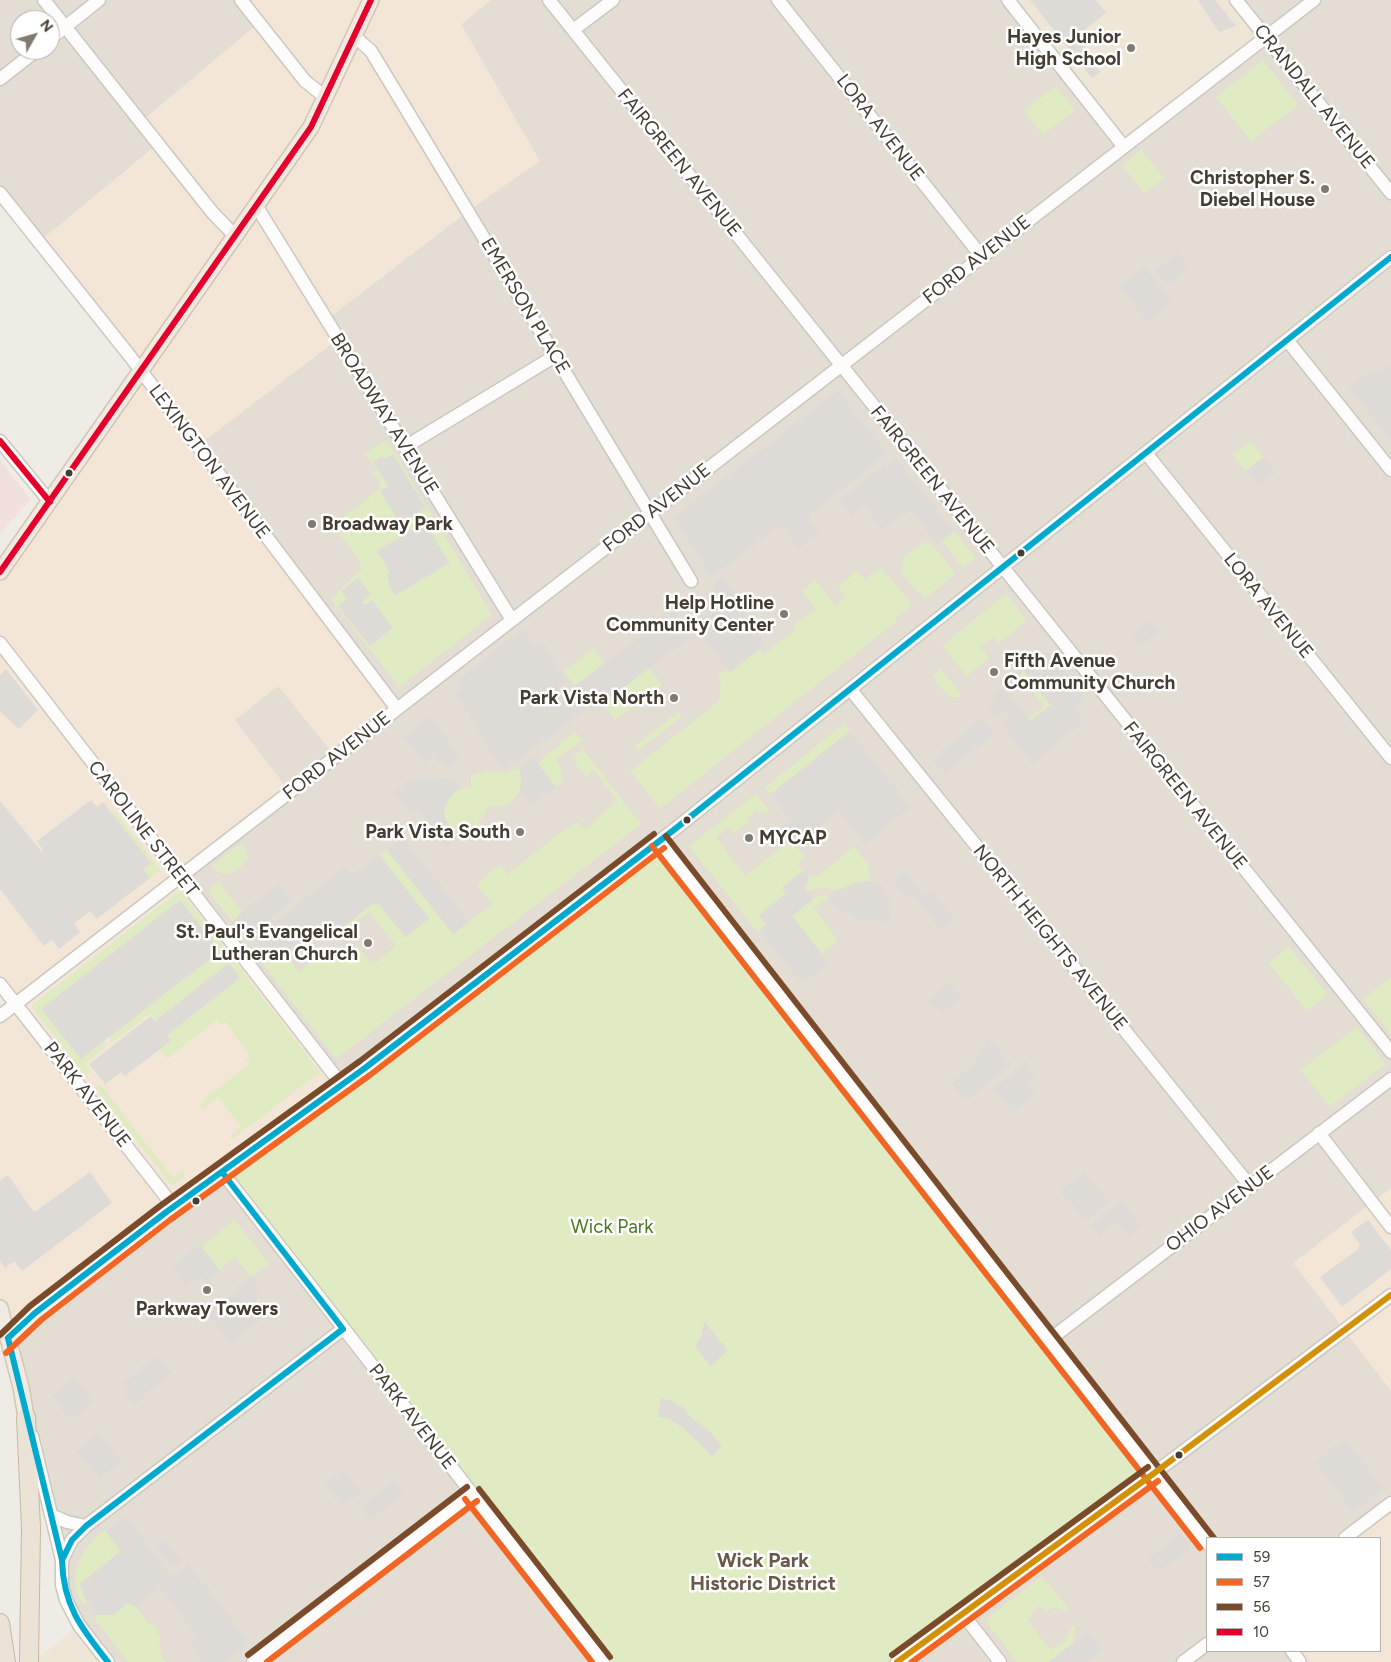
<!DOCTYPE html>
<style>
body{margin:0}
#map{position:relative;width:1391px;height:1662px;overflow:hidden;background:#efece6;font-family:Figtree,sans-serif}
canvas{display:block}
.legend{position:absolute;left:1206px;top:1537px;width:175px;height:115px;box-sizing:border-box;background:#fff;border:1px solid #b5b1ad;margin:0;padding:6px 9px;list-style:none;font-size:15px;color:#453c32}
.legend li{display:flex;align-items:center;gap:10px;height:25px}
.legend b{width:25px;border:1px solid #b5b1ad}
.north{position:absolute;left:10px;top:10px;width:50px;height:50px;box-sizing:border-box;background:#fff;border:1px solid #b5b1ad;border-radius:50%;rotate:52deg;font-size:14px;font-weight:700;line-height:20px;text-align:center;color:#453c32}
.north::after{content:'';display:block;margin:auto;width:18px;height:22px;background:#807a71;clip-path:polygon(50% 0,100% 100%,50% 72%,0 100%)}
</style>
<div id="map">
<canvas width="1391" height="1662"></canvas>
<ul class="legend">
<li><b style="height:6px;background:#00a9ce"></b>59</li>
<li><b style="height:6px;background:#f26522"></b>57</li>
<li><b style="height:6px;background:#7a4b2a"></b>56</li>
<li><b style="height:6px;background:#e4002b"></b>10</li>
</ul>
<div class="north">N</div>
</div>
<script>
const g = document.querySelector('canvas').getContext('2d');
g.lineJoin = 'round';
function paint(path, color) {
  g.fillStyle = color;
  g.fill(path, 'evenodd');
}
function stroke(path, color, width, dash) {
  g.strokeStyle = color;
  g.lineWidth = width;
  g.lineCap = dash ? 'butt' : 'round';
  g.setLineDash(dash || []);
  g.stroke(path);
}
function drawText(font, color, halo, rows, align = 'center') {
  g.font = font + ' Figtree,sans-serif';
  g.lineWidth = 5;
  g.setLineDash([]);
  g.textBaseline = 'middle';
  g.strokeStyle = halo;
  g.fillStyle = color;
  for (const [text, x, y, turn = 0] of rows) {
    g.save();
    g.translate(x, y);
    g.rotate((+turn || 0) * Math.PI / 180);
    g.textAlign = isNaN(turn) ? turn : align;
    if (halo) g.strokeText(text, 0, 0);
    g.fillText(text, 0, 0);
    g.restore();
  }
}
const residential = new Path2D(`
 M 0,0 L 241,0 L 259,23 L 141,122 L 158,144 L 39,242 L 0,193 ZM 20,20 L 50,20 L 50,50 L 20,50 Z
 M 491,0 L 1391,0 L 1391,1503 L 1345,1538 L 1207,1538 L 1207,1651 L 1292,1651 L 1300,1662 L 897,1662 L 342,1085 L 180,876 L 235,720 L 278,685 L 335,756 L 197,446 L 338,339 L 326,320 L 468,211 L 461,24 Z
 M 222,1172 L 603,1662 L 108,1662 L 74,1618 L 8,1338 Z`);
const commercial = new Path2D(`
 M 241,0 L 491,0 L 461,24 L 540,161 L 468,211 L 326,320 L 338,339 L 197,446 L 397,709 L 335,756 L 278,686 L 235,720 L 290,792 L 180,876 L 342,1085 L 8,1338 L 0,1308 L 0,1016 L 15,1004 L 0,984 L 0,572 L 140,371 L 39,242 L 158,145 L 141,123 L 259,23 Z
 M 1391,1188 L 1391,1391 L 1293,1263 Z
 M 1391,1503 L 1391,1662 L 1300,1662 L 1292,1651 L 1380,1651 L 1380,1538 L 1345,1538 Z`);
const education = new Path2D(`
 M 1008,0 L 1236,0 L 1266,37 L 1124,147 Z
 M 79,1625 L 108,1662 L 33,1662 Z`);
const medical = new Path2D(`
 M 0,460 L 31,499 L 0,534 Z`);
const green = new Path2D(`
 M 1263,60 L 1298,105 L 1251,141 L 1216,97 Z
 M 1056,86 L 1075,110 L 1043,135 L 1024,110 Z
 M 1141,150 L 1164,178 L 1144,193 L 1122,165 Z
 M 387,440 L 492,615 L 399,687 L 331,599 L 362,568 L 359,564 L 361,562 L 337,531 L 333,533 L 329,528 L 380,489 L 378,486 L 381,483 L 373,473 L 377,470 L 364,454 Z
 M 1250,441 L 1263,457 L 1246,471 L 1233,455 Z
 M 954,531 L 976,558 L 963,568 L 942,541 Z
 M 926,542 L 934,546 L 955,574 L 925,599 L 901,574 L 904,557 Z
 M 881,567 L 912,605 L 895,619 L 897,621 L 660,809 L 630,771 L 719,701 L 721,687 L 718,676 L 725,670 L 728,674 L 759,649 L 763,655 L 797,628 L 793,626 L 815,609 L 802,591 L 815,580 L 835,605 L 846,596 L 838,586 L 857,571 L 865,580 Z
 M 1006,594 L 1027,620 L 999,643 L 993,637 L 980,647 L 989,658 L 967,676 L 942,646 Z
 M 593,649 L 604,663 L 575,686 L 564,671 Z
 M 649,668 L 662,686 L 657,690 L 658,692 L 637,708 L 635,705 L 615,720 L 602,704 Z
 M 940,668 L 963,697 L 950,697 L 938,685 L 934,676 Z
 M 1024,671 L 1051,705 L 1030,721 L 1028,719 L 1044,706 L 1019,675 Z
 M 678,712 L 682,717 L 638,751 L 635,746 Z
 M 844,724 L 850,731 L 771,794 L 765,787 Z
 M 574,732 L 583,741 L 556,759 L 563,772 L 559,775 L 564,781 L 556,787 L 537,764 Z
 M 583,749 L 641,824 L 336,1059 L 255,954 L 263,948 L 273,960 L 284,952 L 299,972 L 328,949 L 334,949 L 341,958 L 357,945 L 371,963 L 375,960 L 376,962 L 393,949 L 395,944 L 369,912 L 346,929 L 348,932 L 346,934 L 342,928 L 372,904 L 380,905 L 405,937 L 429,919 L 380,855 L 387,850 L 453,934 L 492,904 L 477,885 L 488,876 L 487,874 L 501,865 L 508,874 L 565,829 L 567,830 L 578,822 L 585,830 L 617,800 L 594,770 L 586,777 L 575,763 L 577,761 L 573,757 Z
 M 519,768 C 525,792 515,808 488,807 L 479,822 L 480,828 L 469,836 L 466,832 L 462,835 L 457,829 L 453,832 C 450,828 446,823 445,818 C 440,801 456,787 471,787 L 471,775 L 488,771 L 506,772 Z
 M 756,794 L 769,811 L 765,814 L 762,810 L 759,813 L 756,811 L 746,819 L 748,822 L 734,833 L 729,827 L 716,837 L 745,876 L 791,840 L 805,858 L 797,864 L 803,871 L 782,888 L 786,894 L 759,915 L 767,925 L 757,932 L 689,846 Z
 M 114,810 L 161,870 L 150,878 L 142,869 L 150,863 L 111,812 Z
 M 659,841 L 1153,1474 L 897,1662 L 603,1662 L 222,1172 Z
 M 243,842 L 248,857 C 240,872 224,881 211,866 Z
 M 854,846 L 868,865 L 871,881 L 859,882 L 839,890 L 824,888 L 807,891 L 805,889 L 808,877 L 819,876 Z
 M 219,882 L 242,913 L 232,921 L 208,891 Z
 M 180,890 L 320,1072 L 233,1139 L 230,1136 L 241,1127 L 218,1097 L 204,1108 L 201,1105 L 203,1100 L 249,1064 L 246,1060 L 251,1057 L 225,1022 L 221,1025 L 217,1020 L 167,1059 L 160,1049 L 171,1041 L 167,1035 L 240,978 L 229,963 L 156,1020 L 150,1013 L 112,1043 L 108,1038 L 219,951 L 80,1059 L 104,1041 L 107,1046 L 85,1064 L 91,1072 L 85,1076 L 31,1006 Z
 M 826,895 L 828,897 L 814,908 L 838,941 L 822,954 L 792,916 L 816,897 Z
 M 1289,947 L 1328,994 L 1307,1011 L 1269,963 Z
 M 1391,977 L 1391,1034 L 1363,999 Z
 M 1357,1027 L 1386,1064 L 1330,1107 L 1301,1070 Z
 M 100,1084 L 173,1178 L 182,1171 L 186,1175 L 172,1186 L 95,1088 Z
 M 235,1220 L 269,1264 L 251,1277 L 235,1257 L 222,1267 L 224,1270 L 221,1272 L 201,1247 Z
 M 104,1530 L 121,1551 L 80,1584 L 88,1602 L 84,1605 C 63,1579 82,1548 104,1530 Z
 M 1042,1576 L 1069,1609 L 1067,1611 L 1055,1607 L 1045,1611 L 1040,1605 L 1030,1614 L 1032,1617 L 1027,1620 L 1050,1650 L 1067,1641 L 1064,1637 L 1069,1634 L 1072,1626 L 1075,1626 L 1074,1642 L 1049,1662 L 1017,1662 L 985,1620 Z
 M 128,1603 L 136,1607 L 149,1624 L 153,1622 L 159,1631 L 157,1633 L 162,1640 L 157,1643 L 163,1650 L 159,1653 L 167,1662 L 128,1662 L 94,1618 L 97,1615 L 113,1615 Z`);
const parking = new Path2D(`
 M 1030,0 L 1096,0 L 1106,13 L 1079,34 L 1087,44 L 1082,49 L 1100,72 L 1092,78 Z
 M 1198,0 L 1215,0 L 1236,26 L 1219,32 Z
 M 1257,179 L 1271,197 L 1254,212 L 1239,193 Z
 M 1178,253 L 1189,267 L 1167,285 L 1155,271 Z
 M 1145,266 L 1173,302 L 1148,322 L 1119,287 Z
 M 1387,365 L 1391,370 L 1391,440 L 1349,388 L 1374,368 L 1378,373 Z
 M 838,390 L 887,454 L 808,517 L 819,532 L 798,548 L 780,525 L 712,578 L 674,517 Z
 M 393,454 L 426,508 L 400,524 L 380,491 L 388,486 L 373,462 L 382,456 L 384,459 Z
 M 1263,457 L 1275,472 L 1258,486 L 1246,471 Z
 M 896,459 L 954,532 L 938,544 L 911,509 L 882,530 L 865,506 L 851,516 L 839,500 L 884,464 L 886,467 Z
 M 425,522 L 449,563 L 395,596 L 390,586 L 387,574 L 390,572 L 377,551 Z
 M 722,577 L 745,606 L 745,619 L 765,644 L 730,672 L 693,625 L 708,613 L 701,603 L 713,593 L 715,581 Z
 M 358,578 L 371,594 L 362,602 L 365,605 L 372,600 L 393,628 L 370,646 L 338,606 L 347,599 L 341,591 Z
 M 674,611 L 692,635 L 593,711 L 575,686 Z
 M 1149,619 L 1159,631 L 1141,647 L 1132,636 L 1137,633 L 1135,630 Z
 M 523,628 L 535,647 L 543,643 L 567,681 L 559,686 L 570,702 L 576,698 L 585,710 L 505,770 L 489,749 L 455,693 L 462,688 L 457,680 Z
 M 1048,652 L 1085,699 L 1074,708 L 1083,721 L 1033,764 L 1001,724 L 1009,717 L 1005,711 L 996,718 L 987,707 L 996,700 L 992,695 L 1002,687 L 1030,721 L 1051,705 L 1024,671 Z
 M 6,669 L 38,710 L 19,729 L 0,711 L 0,675 Z
 M 429,716 L 461,757 L 448,768 L 433,757 L 425,763 L 403,736 Z
 M 981,719 L 994,734 L 945,774 L 933,759 Z
 M 850,731 L 911,808 L 865,844 L 839,812 L 795,846 L 781,828 L 791,820 L 771,794 Z
 M 533,757 L 556,787 L 532,806 L 520,791 L 522,782 L 519,768 Z
 M 422,778 L 457,780 L 459,788 L 449,798 L 444,811 L 446,821 L 457,839 L 447,847 L 418,810 L 411,815 L 393,792 L 410,780 Z
 M 91,800 L 97,807 L 103,802 L 151,863 L 143,869 L 150,878 L 97,919 L 90,911 L 77,921 L 74,924 L 80,932 L 59,949 L 52,940 L 44,946 L 0,889 L 0,801 L 42,852 L 43,850 L 37,841 Z
 M 403,838 L 469,922 L 453,934 L 387,850 Z
 M 379,855 L 429,918 L 405,937 L 380,905 L 372,904 L 332,936 L 324,927 L 287,956 L 284,952 L 273,960 L 255,938 L 345,867 L 352,876 Z
 M 904,870 L 924,895 L 931,890 L 954,919 L 941,929 L 912,893 L 906,897 L 892,880 Z
 M 803,871 L 809,879 L 805,889 L 813,899 L 792,916 L 829,963 L 802,984 L 759,930 L 767,925 L 759,915 L 786,894 L 782,888 Z
 M 871,881 L 879,884 L 885,891 L 883,894 L 890,899 L 888,922 L 856,919 L 849,911 L 845,913 L 841,908 L 839,910 L 829,899 L 841,889 L 859,882 Z
 M 280,883 L 293,900 L 252,933 L 238,916 Z
 M 180,900 L 220,951 L 81,1059 L 41,1009 Z
 M 229,963 L 240,978 L 167,1035 L 171,1041 L 125,1076 L 121,1072 L 105,1084 L 89,1064 L 151,1016 L 155,1021 Z
 M 948,983 L 961,997 L 944,1012 L 937,1007 L 935,1009 L 927,1002 Z
 M 990,1039 L 1011,1065 L 965,1101 L 951,1083 L 974,1064 L 983,1045 Z
 M 1026,1062 L 1036,1075 L 1028,1082 L 1037,1093 L 1012,1113 L 993,1088 Z
 M 1084,1171 L 1109,1202 L 1085,1221 L 1060,1190 Z
 M 90,1172 L 112,1203 L 22,1271 L 14,1261 L 5,1268 L 0,1261 L 0,1180 L 8,1175 L 33,1211 L 36,1211 Z
 M 1121,1201 L 1141,1226 L 1128,1236 L 1117,1223 L 1099,1236 L 1090,1225 Z
 M 1368,1220 L 1391,1250 L 1391,1269 L 1342,1307 L 1320,1277 L 1357,1250 L 1360,1245 L 1351,1232 Z
 M 200,1245 L 221,1272 L 206,1283 L 202,1278 L 197,1281 L 195,1278 L 185,1286 L 171,1268 Z
 M 251,1277 L 260,1288 L 257,1301 L 266,1313 L 232,1345 L 208,1315 L 221,1305 L 220,1302 Z
 M 704,1321 L 728,1351 L 710,1366 L 695,1346 L 702,1335 Z
 M 158,1355 L 172,1373 L 134,1404 L 123,1391 L 127,1388 L 122,1383 Z
 M 75,1377 L 94,1402 L 71,1420 L 52,1395 Z
 M 661,1398 L 672,1401 L 687,1410 L 686,1413 L 709,1431 L 722,1446 L 712,1456 L 682,1427 L 669,1419 L 658,1417 Z
 M 99,1433 L 121,1462 L 99,1480 L 76,1451 Z
 M 1345,1439 L 1383,1488 L 1353,1512 L 1315,1462 Z
 M 343,1470 L 361,1492 L 342,1506 L 324,1484 Z
 M 395,1480 L 405,1493 L 370,1520 L 360,1507 Z
 M 125,1516 L 173,1577 L 189,1565 L 250,1643 L 227,1662 L 202,1662 L 190,1643 L 197,1637 L 161,1588 L 136,1607 L 128,1603 L 113,1615 L 97,1615 L 84,1597 L 80,1584 L 121,1551 L 106,1532 Z
 M 1180,1533 L 1192,1547 L 1159,1572 L 1148,1558 Z
 M 164,1540 L 182,1561 L 173,1568 L 156,1547 Z
 M 1087,1632 L 1102,1650 L 1086,1662 L 1049,1662 Z`);
const minor = new Path2D(`
 M 44,0 L 212,212 L 235,236
 M 241,0 L 305,81 L 325,97
 M 549,0 L 1391,1052
 M 778,0 L 982,257
 M 1008,0 L 1124,147
 M 1236,0 L 1391,193
 M 573,30 L 613,0
 M 354,36 L 371,51 L 691,581
 M 50,39 L 99,0
 M 0,79 L 37,50
 M 0,193 L 129,355 L 397,709
 M 257,207 L 512,620
 M 1287,340 L 1391,470
 M 0,441 L 50,502
 M 405,447 L 555,356
 M 1146,453 L 1391,758
 M 0,643 L 342,1085
 M 851,690 L 1250,1186
 M 659,841 L 1207,1543
 M 0,984 L 174,1207
 M 0,1016 L 1314,0
 M 1319,1133 L 1391,1227
 M 222,1172 L 603,1662
 M 8,1338 L 35,1313 L 165,1213 L 365,1068 L 675,829 L 1391,257
 M 1049,1340 L 1391,1079
 M 32,1436 L 62,1560 L 62,1585 L 66,1600 L 79,1625 L 108,1662
 M 51,1515 L 67,1522 L 86,1526
 M 1345,1538 L 1391,1503
 M 62,1560 L 72,1540 L 86,1526 L 343,1329
 M 962,1613 L 1000,1662
 M 1292,1651 L 1300,1662
 M 253,1662 L 472,1494
 M 897,1662 L 1153,1474 L 1391,1295
 M 1183,1662 L 1207,1644`);
const major = new Path2D(`
 M 0,572 L 311,127 L 371,0
 M 0,1308 L 21,1387 L 26,1417`);
const highway = new Path2D(`
 M 26,1417 L 31,1528 L 29,1662
 M 0,1623 L 6,1662`);
const bus1 = new Path2D(`
 M 222,1172 L 343,1329
 M 8,1338 L 35,1313 L 165,1213 L 365,1068 L 675,829 L 1391,257
 M 8,1338 L 62,1560 C 63,1605 81,1628 108,1662
 M 62,1560 L 72,1540 L 86,1526 L 343,1329`);
const bus2 = new Path2D(`
 M 652,846 L 1200,1548
 M 6,1353 L 41,1320 L 170,1220 L 370,1075 L 664,848
 M 465,1499 L 592,1662
 M 267,1662 L 477,1501
 M 912,1662 L 1158,1481`);
const bus3 = new Path2D(`
 M 666,836 L 1214,1538
 M 0,1335 L 30,1306 L 160,1206 L 360,1061 L 654,834
 M 479,1489 L 610,1657
 M 248,1655 L 467,1487
 M 892,1655 L 1148,1467`);
const bus4 = new Path2D(`
 M 0,441 L 50,502
 M 0,572 L 311,127 L 371,0`);
const bus5 = new Path2D(`
 M 897,1662 L 1153,1474 L 1391,1295`);
const markers = [
 [1131,48,5,"#807a71"],
 [1325,189,5,"#807a71"],
 [69,473,4.5,"#453c32"],
 [312,524,5,"#807a71"],
 [1021,553,4.5,"#453c32"],
 [784,614,5,"#807a71"],
 [994,672,5,"#807a71"],
 [674,698,5,"#807a71"],
 [687,820,4.5,"#453c32"],
 [520,832,5,"#807a71"],
 [749,838,5,"#807a71"],
 [368,943,5,"#807a71"],
 [196,1201,4.5,"#453c32"],
 [207,1290,5,"#807a71"],
 [1179,1455,4.5,"#453c32"]
];
const poiNames = [
 ["Hayes Junior",1121,37],
 ["High School",1121,59],
 ["Christopher S.",1315,178],
 ["Diebel House",1315,200],
 ["Broadway Park",322,524,"left"],
 ["Help Hotline",774,603],
 ["Community Center",774,625],
 ["Fifth Avenue",1004,661,"left"],
 ["Community Church",1004,683,"left"],
 ["Park Vista North",664,698],
 ["Park Vista South",510,832],
 ["MYCAP",759,838,"left"],
 ["St. Paul's Evangelical",358,932],
 ["Lutheran Church",358,954],
 ["Parkway Towers",207,1309,"center"]
];
const streetNames = [
 ["CRANDALL AVENUE",1314,97,51],
 ["LORA AVENUE",880,128,52],
 ["FAIRGREEN AVENUE",679,163,51],
 ["FORD AVENUE",977,260,-38],
 ["EMERSON PLACE",525,306,59],
 ["BROADWAY AVENUE",384,414,58],
 ["LEXINGTON AVENUE",209,462,53],
 ["FAIRGREEN AVENUE",932,480,51],
 ["FORD AVENUE",657,508,-38],
 ["LORA AVENUE",1268,606,51],
 ["FORD AVENUE",337,756,-38],
 ["FAIRGREEN AVENUE",1185,796,51],
 ["CAROLINE STREET",143,829,52],
 ["NORTH HEIGHTS AVENUE",1050,938,51],
 ["PARK AVENUE",87,1095,52],
 ["OHIO AVENUE",1220,1209,-37],
 ["PARK AVENUE",412,1417,52]
];
const parkNames = [
 ["Wick Park",612,1227]
];
const neighbourhoodNames = [
 ["Wick Park",763,1561],
 ["Historic District",763,1584]
];
paint(residential, '#e4ddd3');
paint(commercial, '#f4e6d7');
paint(education, '#eee6d7');
paint(medical, '#f2e0dc');
paint(green, '#e0ebc3');
paint(parking, '#dedbd6');
stroke(minor, '#cbc8c2', 15);
stroke(major, '#d3c6b2', 18);
stroke(highway, '#c9b69f', 20);
stroke(minor, '#fdfcfb', 12);
stroke(major, '#f0eae2', 15);
stroke(highway, '#ece3d7', 18);
stroke(bus1, '#00a9ce', 6);
stroke(bus2, '#f26522', 6);
stroke(bus3, '#7a4b2a', 6);
stroke(bus4, '#e4002b', 6);
stroke(bus5, '#d3910a', 6);
for (const [x, y, r, color] of markers) {
  const dot = new Path2D();
  dot.arc(x, y, r, 0, 2 * Math.PI);
  g.fillStyle = color;
  g.fill(dot);
  stroke(dot, '#fff', 2);
}
drawText('bold 19px', '#453c32', '#fff', poiNames, 'right');
drawText('19px', '#453c32', '#fff', streetNames);
drawText('19px', '#4b7b21', '#fff', parkNames);
drawText('bold 20px', '#695949', '#fff', neighbourhoodNames);
</script>
